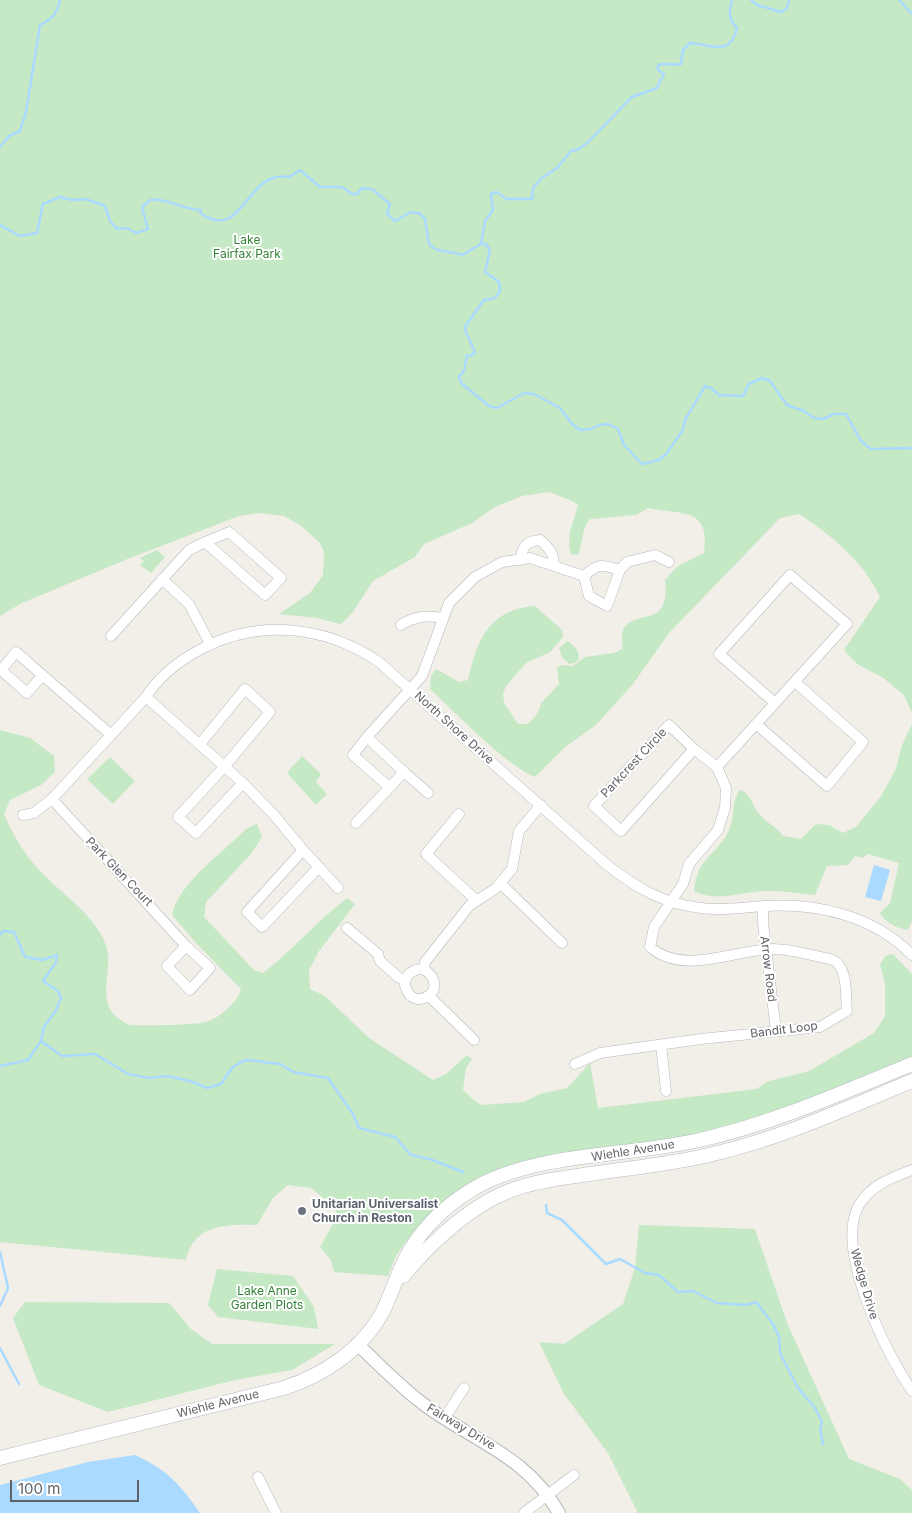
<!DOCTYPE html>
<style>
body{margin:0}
#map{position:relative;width:912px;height:1513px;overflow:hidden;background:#f1efe8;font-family:Inter,sans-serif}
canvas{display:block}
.scale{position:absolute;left:10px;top:1480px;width:129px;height:22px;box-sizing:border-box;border:2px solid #5f6368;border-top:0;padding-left:6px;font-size:15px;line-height:18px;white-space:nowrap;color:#5f6368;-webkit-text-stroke:4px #fff;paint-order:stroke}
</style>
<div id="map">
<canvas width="912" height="1513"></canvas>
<div class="scale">100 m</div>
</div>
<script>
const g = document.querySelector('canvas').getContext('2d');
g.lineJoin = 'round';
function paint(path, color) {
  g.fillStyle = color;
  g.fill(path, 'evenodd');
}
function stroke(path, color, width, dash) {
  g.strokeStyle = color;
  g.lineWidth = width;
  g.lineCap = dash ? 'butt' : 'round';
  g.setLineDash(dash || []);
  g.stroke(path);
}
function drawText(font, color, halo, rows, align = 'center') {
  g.font = font + ' Inter,sans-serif';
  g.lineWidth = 4;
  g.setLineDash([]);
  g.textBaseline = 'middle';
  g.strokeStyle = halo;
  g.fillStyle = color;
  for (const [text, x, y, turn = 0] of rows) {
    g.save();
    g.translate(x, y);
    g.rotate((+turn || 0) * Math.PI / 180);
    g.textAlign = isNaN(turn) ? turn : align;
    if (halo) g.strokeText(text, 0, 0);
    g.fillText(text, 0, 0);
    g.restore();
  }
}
const green = new Path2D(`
 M 0,0 L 912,0 L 912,713 L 904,695 L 882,677 L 857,664 L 844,650 L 880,597 C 865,563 830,534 799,514 L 780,518 L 669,633 L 633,684 L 596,725 L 564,748 L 535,777 C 504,764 456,713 430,689 L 431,676 L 436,669 L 459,682 L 468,680 C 477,640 489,609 535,606 L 562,630 L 563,637 L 550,652 L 526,663 L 506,686 L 503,694 L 504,703 L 518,724 L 528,724 L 537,714 L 542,702 L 559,684 L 557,667 L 562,665 L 573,666 L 585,657 L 614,653 L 622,649 C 624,643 620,635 623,630 C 635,607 671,631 665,580 L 678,566 L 704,553 C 711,506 680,515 648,508 L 636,515 L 590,519 C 581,530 583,542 578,555 L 571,554 L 569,546 L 570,532 L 578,505 L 572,501 L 550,492 L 522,496 L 495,507 L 472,523 L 424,544 L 415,557 L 373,581 L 353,612 L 341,624 L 317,618 L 279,614 L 310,593 L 323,575 L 324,552 L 320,543 L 300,525 L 284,516 L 259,513 L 239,516 L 125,560 L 22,603 L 0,616 Z
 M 157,550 L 165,557 L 151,573 L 140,565 L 144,561 L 140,558 Z
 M 567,641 C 574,645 579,650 579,659 L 575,663 L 569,664 L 562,657 L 559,648 Z
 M 912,724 L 912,921 L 908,930 C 898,929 884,922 880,913 L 890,903 L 899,863 L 868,854 L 863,858 L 855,856 L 848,865 L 827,866 L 815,895 C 798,893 781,891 764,891 C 739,892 717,903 694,891 C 698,857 712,859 727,834 C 736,819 730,803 740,790 C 753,795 752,808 762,817 C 769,825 774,824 783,836 L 801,839 L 816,824 L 829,825 L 843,833 L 857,826 L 881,796 L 896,769 L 902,745 Z
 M 0,730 L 30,738 L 54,756 L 55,772 L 41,785 L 10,800 L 4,814 C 13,836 26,857 43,874 C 63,894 90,913 103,938 C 117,965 96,993 114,1015 C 117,1018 126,1024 130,1025 C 141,1026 197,1025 206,1022 C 221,1017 237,1003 241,989 L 196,943 L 172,915 C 179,882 223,853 246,829 L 257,824 L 262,837 L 251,854 L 206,902 L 204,917 L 254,970 L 263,973 C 293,950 317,921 347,898 L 355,904 L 319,951 L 309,970 L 310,989 L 325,996 L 369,1038 L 433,1080 L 446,1074 L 467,1055 L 472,1059 L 466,1068 L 463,1090 L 475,1101 L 482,1105 L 524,1102 L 540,1094 L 567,1088 L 590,1063 L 598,1108 L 757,1089 L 766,1082 L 809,1071 L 874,1033 L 885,1016 L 885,983 L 880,965 L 885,956 L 893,954 L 912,974 L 912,1058 L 790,1107 L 723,1129 L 491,1174 L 456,1192 L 440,1205 L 405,1243 L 396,1256 L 388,1276 L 334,1272 L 331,1260 L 320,1247 L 333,1224 L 336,1212 L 333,1206 L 311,1188 L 288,1185 L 273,1198 L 257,1225 C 228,1224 193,1224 186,1260 L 0,1242 Z
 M 302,756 L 321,774 L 316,782 L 327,794 L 316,805 L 287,773 Z
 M 110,757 L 135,781 L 113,804 L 87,779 Z
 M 639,1225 L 755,1229 L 787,1323 L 849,1459 L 900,1479 L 912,1490 L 912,1513 L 638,1513 L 608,1453 L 564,1394 L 539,1342 L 564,1344 L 623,1304 L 635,1268 Z
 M 217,1269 L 293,1276 L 314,1307 L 318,1329 L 218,1317 L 208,1305 Z
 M 25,1302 L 169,1303 L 191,1329 L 212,1344 L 335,1344 L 292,1370 L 235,1380 L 108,1412 L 39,1385 L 13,1318 Z`);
const water = new Path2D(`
 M 874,865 L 890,870 L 881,901 L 865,897 Z
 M 135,1455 C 166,1469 181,1485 200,1513 L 0,1513 L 0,1485 L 88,1462 Z`);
const stream = new Path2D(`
 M 751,0 L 757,5 L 781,12 L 787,8 L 789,0
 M 899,0 L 912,14
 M 0,147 L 9,136 L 20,131 L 26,112 L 40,25 C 52,19 57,14 60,0
 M 0,225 L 20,236 L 37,233 L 43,204 L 60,197 L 72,200 L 86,199 L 105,206 L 110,221 L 117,229 L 127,228 L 136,233 L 148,229 L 142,207 L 150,200 C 169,198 183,210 201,210 L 200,213 C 244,244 245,169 289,177 L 300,170 L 320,187 C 334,188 341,183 351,194 L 357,194 L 362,188 L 372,189 L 390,204 L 387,214 L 395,221 L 411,212 L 419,213 L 425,219 L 429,244 C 438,254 450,250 462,255 L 481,244 L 486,244 L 490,250 L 485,272 L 499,282 L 500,291 L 495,298 L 484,300 L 466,325 L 465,330 L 475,352 L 472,355 L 467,356 L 464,371 L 459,376 L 461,383 L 489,406 L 497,408 L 524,393 L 534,394 L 560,408 L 572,424 L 580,430 L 591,429 L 599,425 L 608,424 L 618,429 L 624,445 L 642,464 L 659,460 L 666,454 L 683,430 L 685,420 L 705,386 L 711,388 L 719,395 L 743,396 L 749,384 L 762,378 L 770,381 L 787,405 L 804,411 L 814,418 L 823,419 L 834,414 L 846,414 L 861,441 L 871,449 L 912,448
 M 481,244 L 485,221 L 493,210 L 491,194 L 496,192 L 507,199 L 532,199 L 533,188 L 542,178 L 557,168 L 571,151 L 579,149 L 588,142 L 632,97 L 657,88 L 664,74 L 658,70 L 658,65 C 667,62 672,66 681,64 L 683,50 L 690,43 C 711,44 730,58 737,28 C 728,20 729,11 732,0
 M 0,935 L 3,931 L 14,932 L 25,957 L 42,960 L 57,955 L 56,962 L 43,981 L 58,991 L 61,998 L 56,1010 L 44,1027 L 41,1041 L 28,1060 L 0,1066
 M 41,1041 L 62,1056 L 95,1054 L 128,1074 L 149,1078 L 168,1076 L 190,1081 L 207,1088 L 221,1084 L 232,1068 L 241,1062 L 248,1060 L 280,1064 L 293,1072 L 328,1078 L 353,1114 L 359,1128 L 395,1137 L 411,1155 L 430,1159 L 463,1172
 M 546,1205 L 547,1213 L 562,1220 L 606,1264 L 620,1259 L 645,1273 L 659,1275 L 678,1292 L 693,1291 L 717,1303 L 746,1305 L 756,1302 L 773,1324 L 779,1337 L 780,1352 L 783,1359 L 798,1388 L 815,1408 L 822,1422 L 820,1429 L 823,1444
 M 0,1252 L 8,1288 L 0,1306
 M 0,1348 L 19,1384`);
const minor = new Path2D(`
 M 520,560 C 523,546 526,541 540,540 C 548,547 555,553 553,565
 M 584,576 L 589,596 L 607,606 L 620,570
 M 162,579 L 189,604 L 210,644
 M 401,625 C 415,616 427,615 443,618
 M 111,636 L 189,550 L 205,542 L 265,595 L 281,578 L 229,532 L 205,542
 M 41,677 L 27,693 L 1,670 L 16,652 L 110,734
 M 146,697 L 243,783 L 274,815 L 303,850 L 338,888
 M 756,724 L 827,786 L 863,742 L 795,682
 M 367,737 L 353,755 L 389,787
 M 200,744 L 245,689 L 270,712 L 224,767 L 178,817 L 196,833 L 243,783
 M 717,767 L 847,624 L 790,575 L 719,654 L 775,703
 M 404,772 L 428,793
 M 52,799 L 186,946
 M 459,814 L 426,854 L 476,900
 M 23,815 L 34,813 L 52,799 L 146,697 C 158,678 175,664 194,653 C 254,618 323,624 379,662 L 606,864 C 635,887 663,904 701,908 C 722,911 744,907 765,906 C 818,903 874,916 912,955
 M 356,823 L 404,772 L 367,737 L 422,676 L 449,603 L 475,577 L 502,562 L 530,558 L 584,576 C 599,562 602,565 620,570 L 627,562 L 655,555 L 669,562
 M 303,850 L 247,912 L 262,927 L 319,867
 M 500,883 L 562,943
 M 763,906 L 763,923 L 776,1031
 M 347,928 L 378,954 L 380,961 L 398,977 L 405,981
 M 186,946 L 210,968 L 190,990 L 167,966 Z
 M 424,969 C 453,990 413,1013 406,988 C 404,984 405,980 407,977 C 410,971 417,969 424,969 L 425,962 L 470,905 L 495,889 L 512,869 L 519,831 L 541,805
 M 429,996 L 474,1040
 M 661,1045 L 666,1091
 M 575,1064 L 600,1053 L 701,1039 L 820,1027 L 847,1011 C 845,993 849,967 831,959 C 813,956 792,949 773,949 C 733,950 684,976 650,947 L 654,927 L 683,884 L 689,864 L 718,830 L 725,808 L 726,788 L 717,767 L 694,749 L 621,831 L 594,806 L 669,725 L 694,749
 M 912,1170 C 891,1178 871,1185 859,1205 C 834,1249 886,1353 912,1391
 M 444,1419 L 464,1388
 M 258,1477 L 276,1513
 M 524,1513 L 574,1475`);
const tertiary = new Path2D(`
 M 357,1344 C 380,1365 401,1388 426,1406 C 475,1442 527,1456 559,1513`);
const secondary = new Path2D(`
 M 403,1276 C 428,1246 454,1221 488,1201 C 519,1183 554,1179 590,1174 C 631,1168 673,1164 713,1154 C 782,1138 847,1108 912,1081
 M 0,1458 L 284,1388 C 324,1375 363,1349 383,1311 C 393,1290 399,1268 411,1249 C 427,1222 453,1200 480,1185 C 541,1153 627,1156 695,1141 C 770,1125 841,1093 912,1064`);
const markers = [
 [302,1211,5,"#6b7280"]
];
const parkNames = [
 ["Lake",247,240],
 ["Fairfax Park",247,254],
 ["Lake Anne",267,1291],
 ["Garden Plots",267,1305]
];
const streetNames = [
 ["North Shore Drive",454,728,42],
 ["Parkcrest Circle",634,763,-47],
 ["Park Glen Court",119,872,46],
 ["Arrow Road",768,969,83],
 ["Bandit Loop",784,1030,-7],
 ["Wiehle Avenue",633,1151,-9],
 ["Wedge Drive",864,1284,74],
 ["Wiehle Avenue",218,1404,-14],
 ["Fairway Drive",461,1427,31]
];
const worshipNames = [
 ["Unitarian Universalist",312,1204],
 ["Church in Reston",312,1218]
];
paint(green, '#c5e8c5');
paint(water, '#aadaff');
stroke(stream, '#aadaff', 2.5);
stroke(minor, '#b5b8bc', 11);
stroke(tertiary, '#b5b8bc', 14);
stroke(secondary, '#b6babf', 15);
stroke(minor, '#fff', 10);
stroke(tertiary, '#fff', 12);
stroke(secondary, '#fff', 14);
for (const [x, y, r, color] of markers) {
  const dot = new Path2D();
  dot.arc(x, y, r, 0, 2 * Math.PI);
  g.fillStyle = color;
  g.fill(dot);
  stroke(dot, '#fff', 2);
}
drawText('12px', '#348238', '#fff', parkNames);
drawText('12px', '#5f6368', '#fff', streetNames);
drawText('bold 12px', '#5b616d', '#fff', worshipNames, 'left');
</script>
